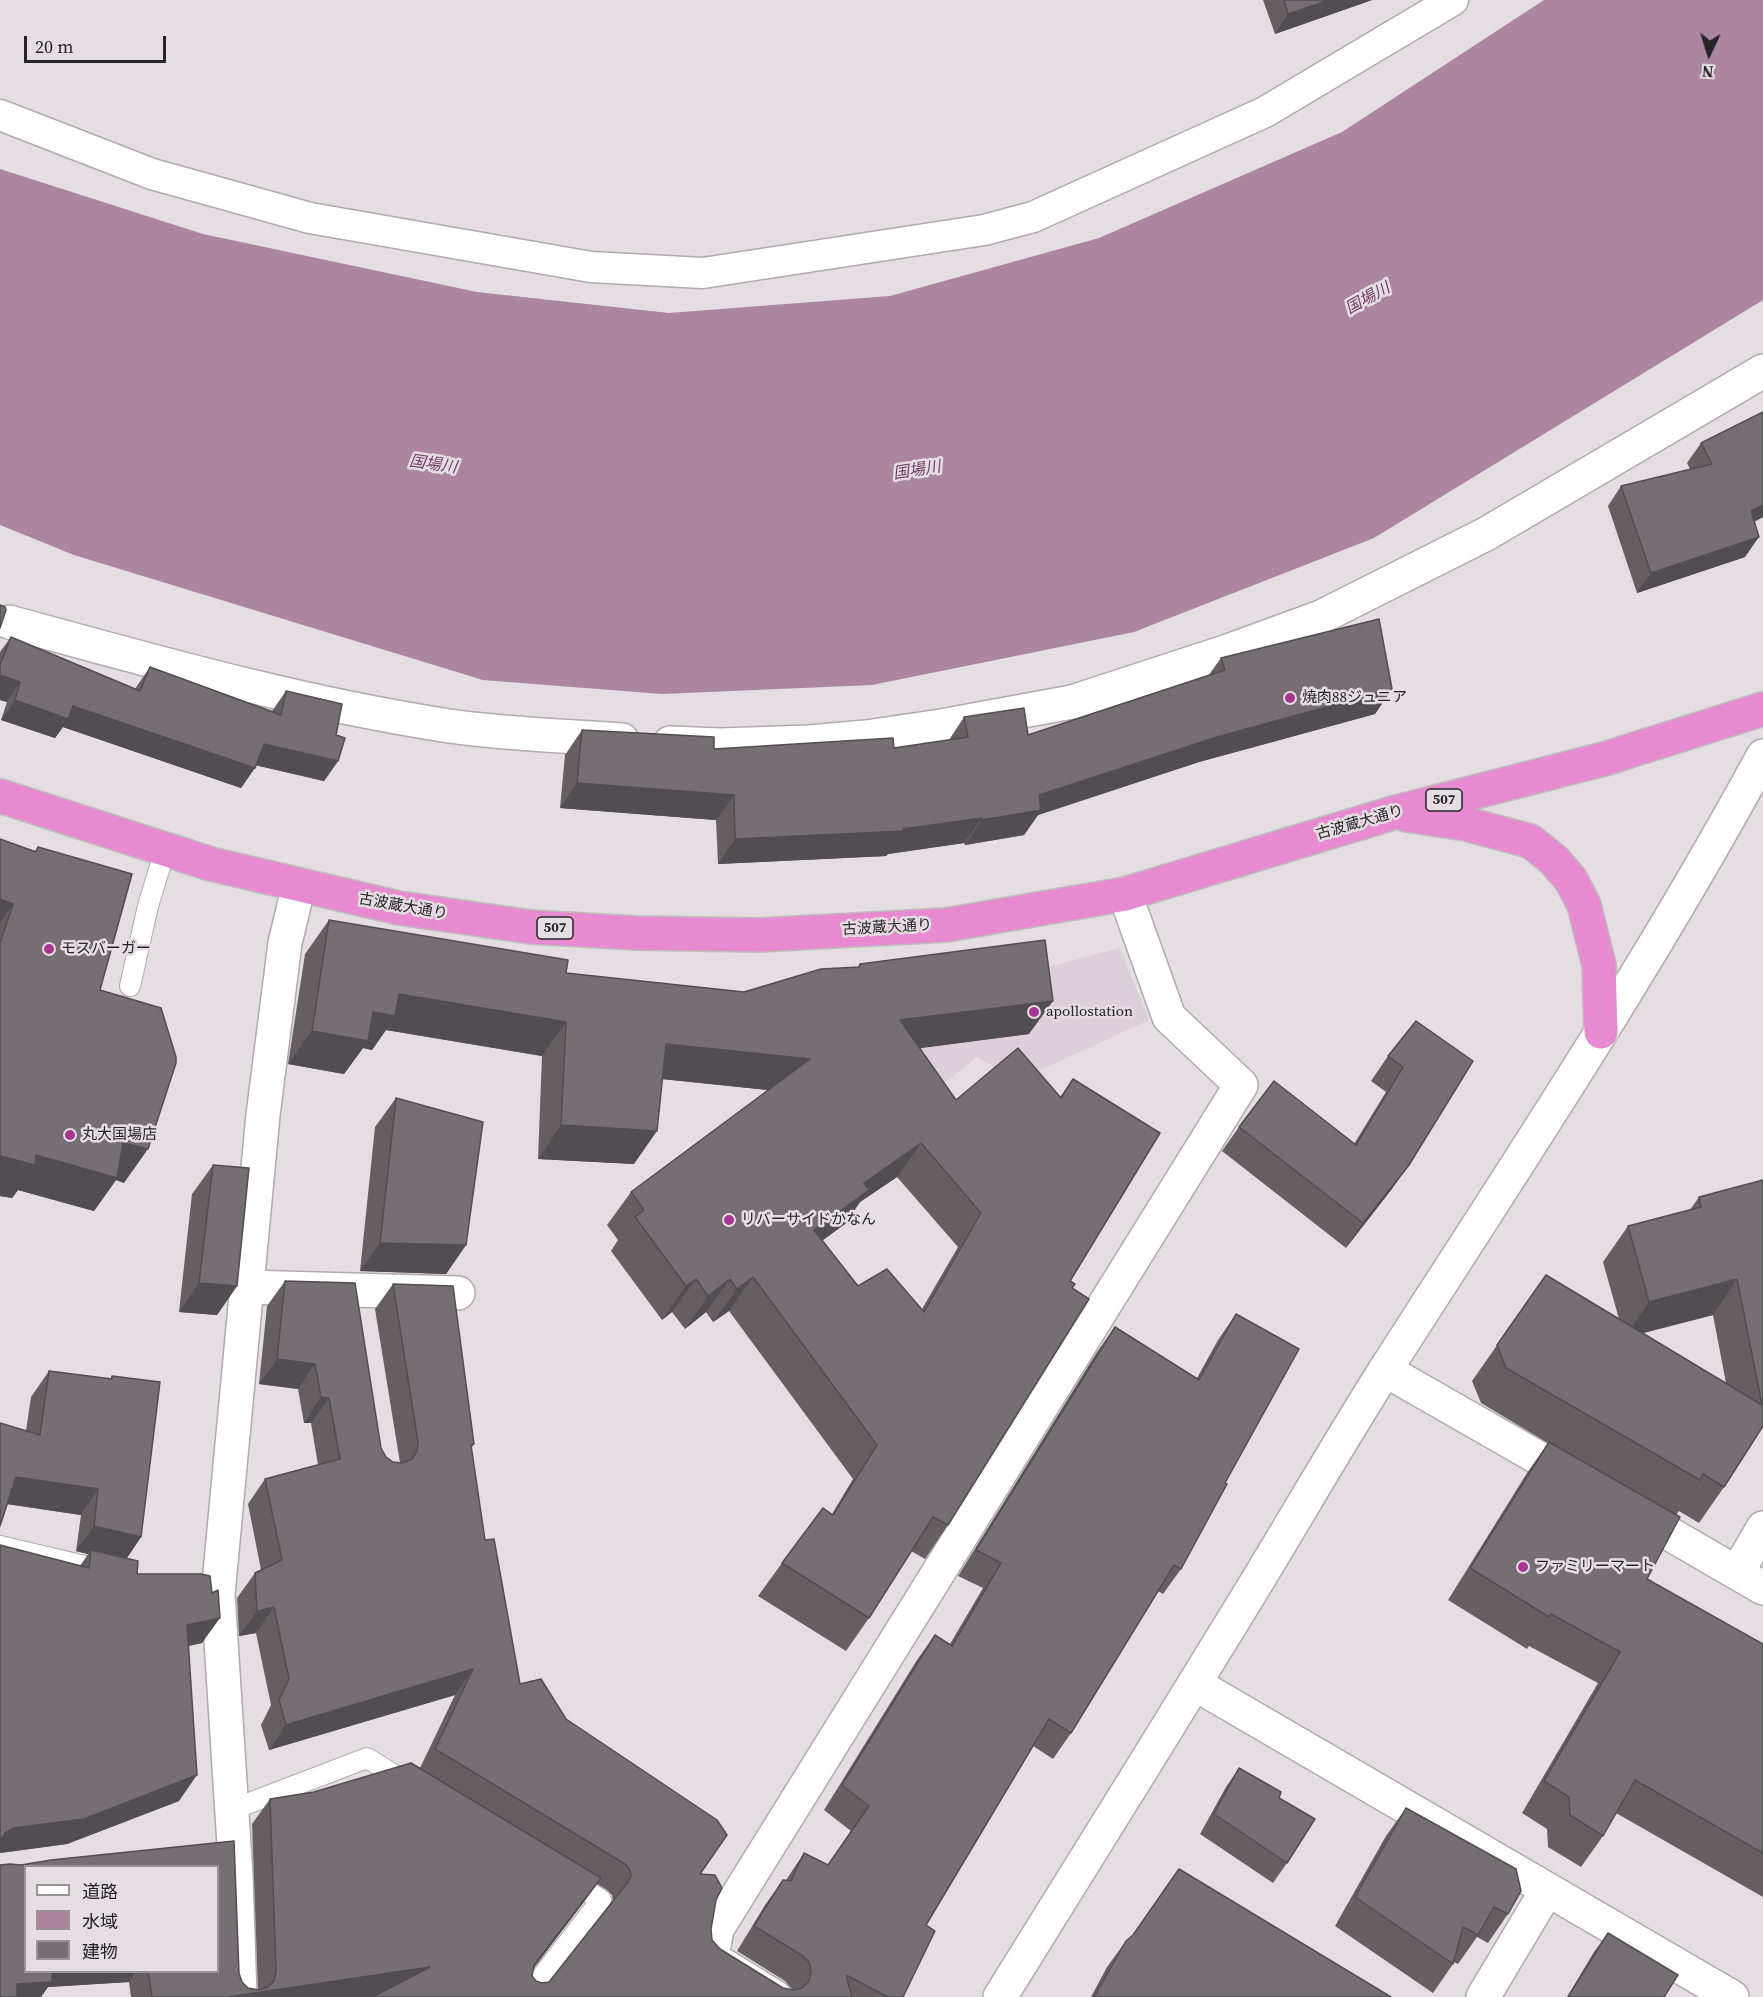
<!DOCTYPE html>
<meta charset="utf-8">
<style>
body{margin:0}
#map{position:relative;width:1763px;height:1997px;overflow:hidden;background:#e4dde1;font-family:"Source Serif 4","Noto Sans JP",serif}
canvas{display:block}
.legend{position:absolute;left:24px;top:1865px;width:195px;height:108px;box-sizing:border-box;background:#e4dde1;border:2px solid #989396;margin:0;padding:8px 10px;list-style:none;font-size:18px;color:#262426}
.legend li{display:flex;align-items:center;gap:12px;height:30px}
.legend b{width:30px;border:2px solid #989396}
.north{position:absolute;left:1679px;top:24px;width:60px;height:60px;-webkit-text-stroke:4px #e4dde1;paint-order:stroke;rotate:184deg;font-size:16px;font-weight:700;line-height:24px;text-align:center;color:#262426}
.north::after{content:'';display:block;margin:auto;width:21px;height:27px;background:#262426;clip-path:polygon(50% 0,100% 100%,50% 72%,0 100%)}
.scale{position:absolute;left:24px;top:36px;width:142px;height:27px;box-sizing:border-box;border:3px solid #262426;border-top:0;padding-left:8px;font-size:18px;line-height:21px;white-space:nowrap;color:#262426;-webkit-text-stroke:4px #e4dde1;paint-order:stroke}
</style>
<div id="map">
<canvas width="1763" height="1997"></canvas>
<ul class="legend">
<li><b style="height:8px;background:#fff"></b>道路</li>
<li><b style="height:16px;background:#ac86a1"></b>水域</li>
<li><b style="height:16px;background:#756e72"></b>建物</li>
</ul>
<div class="north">N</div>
<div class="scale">20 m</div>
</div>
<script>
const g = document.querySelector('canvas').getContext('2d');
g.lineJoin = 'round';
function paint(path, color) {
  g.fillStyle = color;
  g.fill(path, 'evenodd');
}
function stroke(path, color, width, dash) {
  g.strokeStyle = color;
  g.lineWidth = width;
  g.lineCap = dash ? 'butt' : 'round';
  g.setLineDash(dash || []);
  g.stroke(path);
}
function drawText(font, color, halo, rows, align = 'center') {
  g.font = font + ' "Source Serif 4","Noto Sans JP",serif';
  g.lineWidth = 5;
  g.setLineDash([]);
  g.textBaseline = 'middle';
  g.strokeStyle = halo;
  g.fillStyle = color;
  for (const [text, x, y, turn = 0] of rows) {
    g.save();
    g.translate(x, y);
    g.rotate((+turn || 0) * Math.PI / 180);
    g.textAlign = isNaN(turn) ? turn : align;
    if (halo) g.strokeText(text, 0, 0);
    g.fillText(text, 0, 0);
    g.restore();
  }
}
const built = new Path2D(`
 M 1120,948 L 1149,1020 L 1017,1081 L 977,1057 L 868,1144 L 779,1038 Z`);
const water = new Path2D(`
 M 1544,0 L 1763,0 L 1763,300 L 1374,538 L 1134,632 L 872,685 L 662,694 L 483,680 L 74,555 L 0,525 L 0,169 L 203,234 L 477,292 L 669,313 L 890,296 L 1099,238 L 1342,132 Z`);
const service = new Path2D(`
 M 130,986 L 148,906 L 165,850
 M 0,1546 L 106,1571
 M 231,1810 L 367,1758 L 409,1784
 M 526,1997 L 601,1900 L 568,1879`);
const pedestrian = new Path2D(`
 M 0,115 L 152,174 L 310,218 L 591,267 L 703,273 L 984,230 L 1033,217 L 1265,112 L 1453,0`);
const minor = new Path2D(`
 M 9,622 C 155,662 299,703 449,726 C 506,734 564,736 622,740
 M 670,743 L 720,745 L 809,742 L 866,737 L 941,726 L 1072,702 L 1228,651 L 1321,617 L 1486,534 L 1763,371
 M 247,1287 L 458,1293
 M 1385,1370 L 1577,1480
 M 1632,1512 L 1763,1588
 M 1737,1573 L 1763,1528
 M 1195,1684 L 1732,1997
 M 240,1997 L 236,1876 L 218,1594 L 263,1115 L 285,943 L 299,885
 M 775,1997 L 712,1958 L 717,1929 L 1241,1085 L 1169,1017 L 1125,894
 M 1483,1997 L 1547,1890`);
const tertiary = new Path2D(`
 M 1000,1997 C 1080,1869 1160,1740 1239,1611 C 1289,1530 1336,1447 1387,1367 C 1516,1166 1649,966 1763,756`);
const trunk = new Path2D(`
 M 0,796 L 211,864 L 399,908 L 531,927 L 636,933 L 759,935 L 946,925 L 1125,894 L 1393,813 L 1604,759 L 1763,709
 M 1407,815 L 1466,824 L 1530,841 L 1554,860 L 1571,880 L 1584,905 L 1599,965 L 1601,1032`);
const wall = new Path2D(`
 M 1263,0 L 1372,0 L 1275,34 Z
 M 1763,412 L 1763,517 L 1754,522 L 1745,557 L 1637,593 L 1608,506 L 1621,486 L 1690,469 L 1687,463 L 1701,443 Z
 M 11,637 L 135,689 L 150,667 L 272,711 L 286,691 L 336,735 L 338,761 L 324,781 L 256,765 L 241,788 L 63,727 L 55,738 L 1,720 L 7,702 L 0,700 L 0,652 Z
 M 1221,658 L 1392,689 L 1375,714 L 1199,762 L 1038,815 L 1024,835 L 965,845 L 964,843 L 888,854 L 886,856 L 718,864 L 716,820 L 560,808 L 565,755 L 582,730 L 714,749 L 894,748 L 949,740 L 964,717 L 1028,735 L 1208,676 Z
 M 0,839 L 35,851 L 38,847 L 100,990 L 124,1183 L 116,1180 L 94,1211 L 18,1190 L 12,1198 L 0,1196 Z
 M 329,920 L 566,973 L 744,992 L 857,968 L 860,964 L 1029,1034 L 919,1048 L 956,1100 L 1060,1097 L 1073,1079 L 1070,1281 L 1072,1288 L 948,1525 L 925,1559 L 911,1551 L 869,1618 L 846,1651 L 758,1596 L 782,1563 L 832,1514 L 853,1479 L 729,1311 L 713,1322 L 706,1312 L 685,1329 L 672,1312 L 662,1320 L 611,1251 L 618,1240 L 607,1225 L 631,1192 L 768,1090 L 662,1079 L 634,1164 L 538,1159 L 542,1056 L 386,1030 L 372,1050 L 363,1048 L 344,1074 L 288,1064 L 305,954 ZM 897,1177 L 958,1247 L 922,1309 L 858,1286 L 822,1241 L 845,1224 L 860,1202 Z
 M 1416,1021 L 1409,1165 L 1391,1190 L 1346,1248 L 1222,1151 L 1239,1127 L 1354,1144 L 1386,1092 L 1371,1081 L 1388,1056 Z
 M 396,1098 L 466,1245 L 446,1274 L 360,1271 L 375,1127 Z
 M 213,1165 L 237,1286 L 217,1315 L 179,1312 L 192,1194 Z
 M 1763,1180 L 1763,1426 L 1724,1487 L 1699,1523 L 1679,1511 L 1676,1515 L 1647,1579 L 1763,1644 L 1763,1897 L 1616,1813 L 1603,1836 L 1581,1867 L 1548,1847 L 1547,1829 L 1522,1813 L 1598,1683 L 1529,1646 L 1527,1649 L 1448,1600 L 1527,1473 L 1548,1443 L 1481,1403 L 1472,1381 L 1546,1275 L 1619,1319 L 1603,1262 L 1628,1226 L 1690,1210 L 1699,1197 ZM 1713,1315 L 1726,1383 L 1643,1333 Z
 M 285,1281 L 355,1283 L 381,1448 L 386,1457 L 393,1462 L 400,1463 L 375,1309 L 393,1284 L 453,1286 L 474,1444 L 471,1449 L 485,1540 L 494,1539 L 520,1684 L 541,1679 L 566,1719 L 717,1820 L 727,1835 L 700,1874 L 715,1875 L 722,1888 L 716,1900 L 711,1929 L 712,1940 L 720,1949 L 783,1988 L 792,1990 L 791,1988 L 785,1981 L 737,1951 L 765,1905 L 783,1880 L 786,1880 L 804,1853 L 828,1865 L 851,1831 L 824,1810 L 917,1660 L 935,1635 L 950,1644 L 983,1588 L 958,1576 L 1097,1352 L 1115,1327 L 1197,1378 L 1218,1340 L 1236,1314 L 1299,1349 L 1225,1483 L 1227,1484 L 1181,1569 L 1163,1594 L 1158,1591 L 1071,1733 L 1053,1759 L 1033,1746 L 926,1925 L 935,1931 L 903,1997 L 131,1997 L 129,1982 L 48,1987 L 41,1997 L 0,1997 L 0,1865 L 10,1864 L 21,1865 L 51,1860 L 234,1841 L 239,1973 L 242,1982 L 248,1988 L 258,1990 L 252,1824 L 270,1799 L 314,1792 L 411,1763 L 420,1768 L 455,1695 L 269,1750 L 261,1725 L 271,1705 L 256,1633 L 239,1636 L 237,1598 L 255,1573 L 261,1570 L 248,1504 L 265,1479 L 318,1465 L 311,1423 L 304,1423 L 298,1389 L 259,1384 L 267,1306 ZM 26,1866 L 218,1866 L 218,1971 L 26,1971 ZM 597,1884 L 607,1890 L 612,1895 L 613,1902 L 549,1982 L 542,1983 L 536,1981 L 532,1976 L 534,1968 L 583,1903 Z
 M 49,1371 L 110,1379 L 112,1376 L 141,1537 L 127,1558 L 137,1574 L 202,1643 L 188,1646 L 179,1801 L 67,1844 L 0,1853 L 0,1545 L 80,1566 L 88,1554 L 76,1551 L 81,1515 L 7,1504 L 26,1431 L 31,1397 Z
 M 1239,1768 L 1279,1798 L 1287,1863 L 1273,1883 L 1200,1834 L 1226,1787 Z
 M 1406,1808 L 1508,1914 L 1488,1943 L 1477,1937 L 1458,1964 L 1454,1962 L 1453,1964 L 1433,1993 L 1335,1926 L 1386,1836 Z
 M 1608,1933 L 1664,1997 L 1567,1997 L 1594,1952 Z
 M 1126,1941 L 1391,1997 L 1091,1997 L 1107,1967 Z`);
const shadedWall = new Path2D(`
 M 1329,0 L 1372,0 L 1275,34 L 1288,14 Z
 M 1763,505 L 1763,517 L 1737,530 L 1751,511 Z
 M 1759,537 L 1745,557 L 1637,593 L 1651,573 Z
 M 0,675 L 20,682 L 7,702 L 0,700 Z
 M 1392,689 L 1375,714 L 1199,762 L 1038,815 L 1024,835 L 965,845 L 982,820 L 1039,795 L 1217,737 Z
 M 15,700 L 73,706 L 255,768 L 241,788 L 63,727 L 55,738 L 1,720 Z
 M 264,744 L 338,761 L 324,781 L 250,764 Z
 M 577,783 L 734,795 L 716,820 L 560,808 Z
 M 982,818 L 964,843 L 888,854 L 886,856 L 718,864 L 735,839 L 903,829 Z
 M 0,899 L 13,904 L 0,923 Z
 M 399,994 L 566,1022 L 542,1056 L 386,1030 L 372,1050 L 363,1048 L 344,1074 L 288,1064 L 312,1031 L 373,1012 Z
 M 1053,1001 L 1029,1034 L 876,1054 L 900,1020 Z
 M 666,1044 L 810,1059 L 787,1092 L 643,1077 Z
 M 561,1125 L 657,1131 L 634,1164 L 538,1159 Z
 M 123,1143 L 148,1149 L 124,1183 L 116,1180 L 94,1211 L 18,1190 L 12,1198 L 0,1196 L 0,1156 L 36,1155 Z
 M 921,1143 L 897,1177 L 860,1202 L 845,1224 L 790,1263 L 814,1230 L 864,1183 Z
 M 1409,1165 L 1391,1190 L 1346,1248 L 1363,1223 Z
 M 380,1243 L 466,1245 L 446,1274 L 360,1271 Z
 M 753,1277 L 729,1311 L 713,1322 L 737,1289 Z
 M 696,1279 L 672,1312 L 662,1320 L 686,1286 Z
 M 730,1279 L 706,1312 L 685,1329 L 708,1296 Z
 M 1737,1279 L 1713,1315 L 1624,1338 L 1649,1302 Z
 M 199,1283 L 237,1286 L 217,1315 L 179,1312 Z
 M 277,1359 L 315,1364 L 298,1389 L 259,1384 Z
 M 321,1397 L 329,1398 L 311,1423 L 304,1423 Z
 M 16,1477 L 98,1489 L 81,1515 L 0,1503 Z
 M 94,1526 L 141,1537 L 124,1562 L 91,1550 L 88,1554 L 76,1551 Z
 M 274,1607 L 256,1633 L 239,1636 L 257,1611 Z
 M 220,1618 L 202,1643 L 169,1650 L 187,1625 Z
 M 473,1669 L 455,1695 L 269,1750 L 286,1725 Z
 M 197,1775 L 179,1801 L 67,1844 L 0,1853 L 0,1840 L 6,1832 L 14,1828 Z
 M 601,1878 L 583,1903 L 516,1990 L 534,1965 Z
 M 430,1967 L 383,1997 L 227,1997 Z
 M 45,1971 L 136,1971 L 129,1982 L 48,1987 L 41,1997 L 8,1997 L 17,1984 Z`);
const building = new Path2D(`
 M 1284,0 L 1329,0 L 1288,14 Z
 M 1763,412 L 1763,505 L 1751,511 L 1759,537 L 1651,573 L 1621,486 L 1712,464 L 1701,443 Z
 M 0,605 L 5,607 L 6,610 L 0,628 Z
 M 1379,619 L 1392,689 L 1217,737 L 1039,795 L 1041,810 L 982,820 L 982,818 L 903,829 L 903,831 L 735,839 L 734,795 L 577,783 L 582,730 L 714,737 L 714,749 L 893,738 L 894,748 L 968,737 L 964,717 L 1024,708 L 1028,735 L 1225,670 L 1221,658 Z
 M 11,637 L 140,691 L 150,667 L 281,715 L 286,691 L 342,704 L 336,735 L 345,738 L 338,761 L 264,744 L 255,768 L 73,706 L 68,719 L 15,700 L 20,682 L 0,675 L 0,665 Z
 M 0,839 L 36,852 L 38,847 L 132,874 L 100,990 L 161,1008 L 176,1057 L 176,1063 L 148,1149 L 123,1143 L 117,1178 L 36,1155 L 35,1165 L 0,1156 L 0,943 L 13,904 L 0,899 Z
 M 329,920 L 568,960 L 566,973 L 744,992 L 821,969 L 859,967 L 860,964 L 1045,940 L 1053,1001 L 900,1020 L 956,1100 L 1018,1048 L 1061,1098 L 1073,1079 L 1160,1133 L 1070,1281 L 1075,1284 L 1072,1288 L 1089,1299 L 948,1525 L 933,1517 L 869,1618 L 782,1563 L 823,1508 L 833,1515 L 877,1445 L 753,1277 L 737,1289 L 730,1279 L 708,1296 L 696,1279 L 686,1286 L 635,1217 L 644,1210 L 631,1192 L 810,1059 L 666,1044 L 657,1131 L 561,1125 L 566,1022 L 399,994 L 395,1016 L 373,1012 L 368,1041 L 312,1031 ZM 921,1143 L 981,1213 L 924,1312 L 887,1269 L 858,1286 L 814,1230 L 869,1190 L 864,1183 Z
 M 1416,1021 L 1473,1061 L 1409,1165 L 1363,1223 L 1239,1127 L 1274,1081 L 1356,1145 L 1403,1067 L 1388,1056 Z
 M 396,1098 L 483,1122 L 466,1245 L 380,1243 Z
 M 213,1165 L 249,1168 L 237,1286 L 199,1283 Z
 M 1763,1180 L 1763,1426 L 1724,1487 L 1703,1474 L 1700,1480 L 1506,1368 L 1497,1345 L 1546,1275 L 1762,1405 L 1737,1279 L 1649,1302 L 1628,1226 L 1701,1207 L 1699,1197 Z
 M 285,1281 L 355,1283 L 381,1448 L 386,1457 L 393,1462 L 402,1463 L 412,1459 L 417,1451 L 418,1442 L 393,1284 L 453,1286 L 474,1444 L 471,1445 L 485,1540 L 494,1539 L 520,1684 L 541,1679 L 566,1719 L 717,1820 L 727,1835 L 700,1874 L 715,1875 L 722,1888 L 716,1900 L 711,1929 L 712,1940 L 720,1949 L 783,1988 L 793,1990 L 802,1988 L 809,1981 L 811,1972 L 809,1962 L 803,1956 L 754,1926 L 783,1880 L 791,1881 L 804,1853 L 828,1865 L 869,1806 L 842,1785 L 935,1635 L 952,1646 L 1001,1563 L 976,1550 L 1115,1327 L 1199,1380 L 1236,1314 L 1299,1349 L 1225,1483 L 1227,1484 L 1181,1569 L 1174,1565 L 1071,1733 L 1049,1719 L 926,1925 L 935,1931 L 903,1997 L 888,1997 L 846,1975 L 852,1997 L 373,1997 L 430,1967 L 227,1997 L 152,1997 L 148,1971 L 218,1971 L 218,1866 L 26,1866 L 26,1971 L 52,1971 L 52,1982 L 17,1984 L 17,1997 L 0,1997 L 0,1865 L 10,1864 L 21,1865 L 51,1860 L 234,1841 L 239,1973 L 242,1982 L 248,1988 L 259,1990 L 268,1987 L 274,1981 L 276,1971 L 270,1799 L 314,1792 L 411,1763 L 601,1878 L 534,1965 L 532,1976 L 536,1981 L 542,1983 L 549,1982 L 628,1882 L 631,1876 L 630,1870 L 625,1864 L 435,1749 L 473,1669 L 286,1725 L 279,1700 L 289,1679 L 274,1607 L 257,1611 L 255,1573 L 282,1560 L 265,1479 L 340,1459 L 329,1398 L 321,1397 L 315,1364 L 277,1359 Z
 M 49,1371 L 112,1379 L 112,1376 L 160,1382 L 141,1537 L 94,1526 L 98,1489 L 16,1477 L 0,1526 L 0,1423 L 40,1435 Z
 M 1549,1442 L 1680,1517 L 1647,1579 L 1763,1644 L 1763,1853 L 1635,1780 L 1603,1836 L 1570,1815 L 1569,1797 L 1544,1781 L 1620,1652 L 1551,1614 L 1549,1617 L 1470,1568 Z
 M 0,1545 L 89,1568 L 91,1550 L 138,1561 L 137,1574 L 201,1574 L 210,1576 L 212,1593 L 218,1590 L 220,1618 L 187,1625 L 197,1775 L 84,1819 L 14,1828 L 6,1832 L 1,1839 L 0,1851 Z
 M 1239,1768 L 1281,1792 L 1279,1798 L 1315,1819 L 1287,1863 L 1214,1814 Z
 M 1406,1808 L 1516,1869 L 1521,1891 L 1508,1914 L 1494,1907 L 1478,1935 L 1463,1927 L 1453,1964 L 1355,1897 Z
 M 1179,1869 L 1391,1997 L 1094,1997 L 1126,1941 L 1133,1935 Z
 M 1608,1933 L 1678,1975 L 1664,1997 L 1568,1997 Z`);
const markers = [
 [1290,698,6,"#a8358f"],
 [49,949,6,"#a8358f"],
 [1034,1012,6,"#a8358f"],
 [70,1135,6,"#a8358f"],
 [729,1220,6,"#a8358f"],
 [1523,1567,6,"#a8358f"]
];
const shields = [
 [1444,800,36],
 [555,928,36]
];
const shieldNames = [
 ["507",1444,800],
 ["507",555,928]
];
const poiNames = [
 ["焼肉88ジュニア",1302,698],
 ["モスバーガー",61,949],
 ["apollostation",1046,1012],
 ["丸大国場店",82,1135],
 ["リバーサイドかなん",741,1220],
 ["ファミリーマート",1535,1567]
];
const streetNames = [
 ["古波蔵大通り",1360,823,-16],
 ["古波蔵大通り",403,907,10],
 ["古波蔵大通り",887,928,-3]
];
const waterNames = [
 ["国場川",1368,299,-29],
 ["国場川",433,465,8],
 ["国場川",917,471,-9]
];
paint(built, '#ddcfd9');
paint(water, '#ac86a1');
stroke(service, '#b0a9ad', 22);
stroke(pedestrian, '#b0a9ad', 33);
stroke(minor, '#b0a9ad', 36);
stroke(tertiary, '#b0a9ad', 36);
stroke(trunk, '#bebdbe', 36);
stroke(service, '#fff', 20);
stroke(pedestrian, '#fff', 30);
stroke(minor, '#fff', 33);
stroke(tertiary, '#fff', 33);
stroke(trunk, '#e78ad0', 33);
paint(wall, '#655f62');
paint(shadedWall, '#524d50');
paint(building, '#756e72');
stroke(building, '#524d50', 1.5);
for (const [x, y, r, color] of markers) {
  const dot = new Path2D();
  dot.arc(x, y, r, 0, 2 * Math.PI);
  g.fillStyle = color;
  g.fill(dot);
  stroke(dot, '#e4dde1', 2);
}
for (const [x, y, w] of shields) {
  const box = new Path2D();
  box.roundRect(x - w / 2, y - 11, w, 22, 4.5);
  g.fillStyle = '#e4dde1';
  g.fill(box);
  stroke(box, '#262426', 1.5);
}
drawText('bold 14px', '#262426', null, shieldNames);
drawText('15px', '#262426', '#e4dde1', poiNames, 'left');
drawText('15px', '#262426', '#e4dde1', streetNames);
drawText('italic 16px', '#744066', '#e4dde1', waterNames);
</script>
